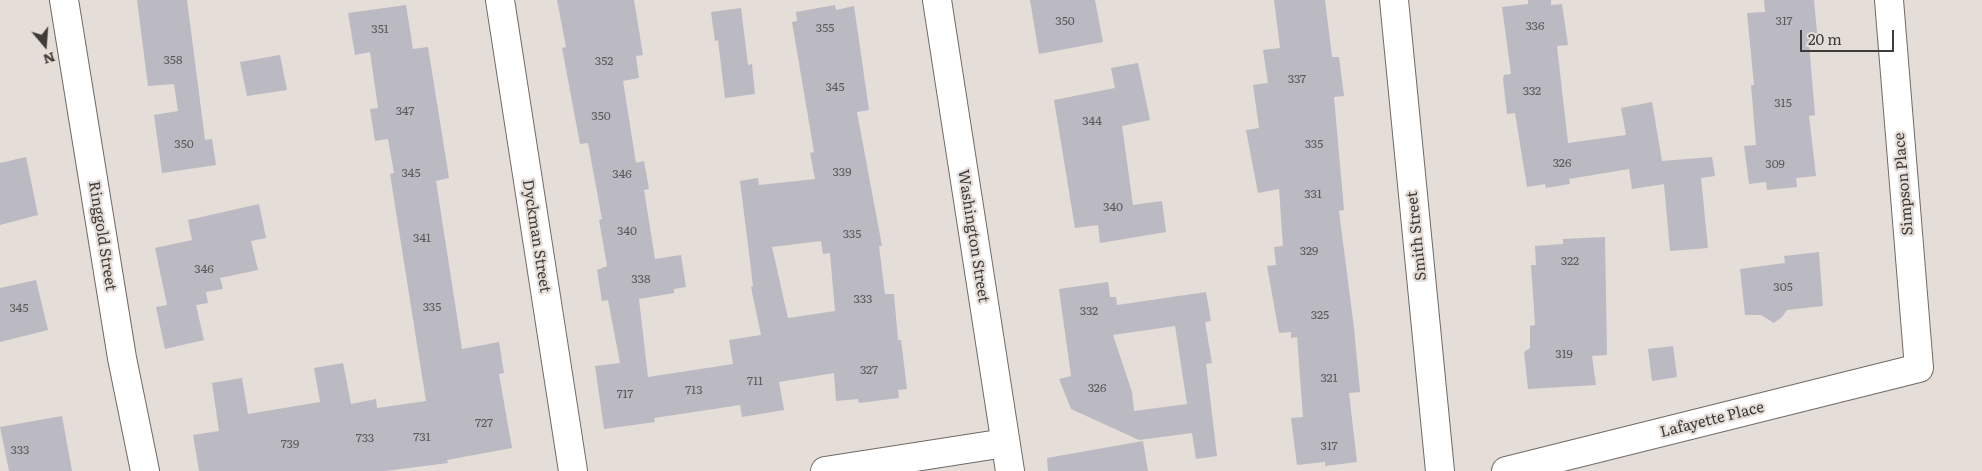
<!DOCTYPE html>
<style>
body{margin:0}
#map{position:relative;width:1982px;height:471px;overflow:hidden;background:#e5ddd8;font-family:Literata,serif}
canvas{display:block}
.north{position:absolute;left:20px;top:20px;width:50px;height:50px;-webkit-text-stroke:4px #e5ddd8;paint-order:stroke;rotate:162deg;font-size:14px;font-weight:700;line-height:20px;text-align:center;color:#3e3b39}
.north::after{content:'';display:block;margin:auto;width:18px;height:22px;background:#3e3b39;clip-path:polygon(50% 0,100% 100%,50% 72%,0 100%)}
.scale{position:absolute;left:1800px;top:30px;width:94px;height:22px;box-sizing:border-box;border:2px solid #3e3b39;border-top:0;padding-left:6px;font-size:15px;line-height:18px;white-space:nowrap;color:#3e3b39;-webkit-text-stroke:4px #e5ddd8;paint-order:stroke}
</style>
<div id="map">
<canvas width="1982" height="471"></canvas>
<div class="north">N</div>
<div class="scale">20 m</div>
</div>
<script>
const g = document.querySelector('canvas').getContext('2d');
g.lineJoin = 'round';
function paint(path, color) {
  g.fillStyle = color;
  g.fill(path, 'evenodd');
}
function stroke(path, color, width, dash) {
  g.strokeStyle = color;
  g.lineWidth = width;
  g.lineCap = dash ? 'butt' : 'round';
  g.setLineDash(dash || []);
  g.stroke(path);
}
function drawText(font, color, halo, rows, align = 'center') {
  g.font = font + ' Literata,serif';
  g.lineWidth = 4.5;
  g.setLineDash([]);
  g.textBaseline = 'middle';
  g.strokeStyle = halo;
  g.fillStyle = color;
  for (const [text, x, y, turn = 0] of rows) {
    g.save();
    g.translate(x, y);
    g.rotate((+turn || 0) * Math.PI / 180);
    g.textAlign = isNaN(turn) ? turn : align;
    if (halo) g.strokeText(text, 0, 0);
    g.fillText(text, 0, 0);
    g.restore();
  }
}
const building = new Path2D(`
 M 137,0 L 187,0 L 205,140 L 212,139 L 216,165 L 162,173 L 154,115 L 178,111 L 174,84 L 148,86 Z
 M 557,0 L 634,0 L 643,55 L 636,56 L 639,78 L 623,81 L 636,163 L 644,161 L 649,189 L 644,190 L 655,259 L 681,255 L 686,287 L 674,289 L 674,293 L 639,299 L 648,377 L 733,364 L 729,340 L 761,335 L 751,287 L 753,286 L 740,181 L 758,178 L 759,185 L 815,179 L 810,153 L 814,152 L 792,22 L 797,21 L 796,12 L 835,5 L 836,10 L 854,6 L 869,110 L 857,112 L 882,246 L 879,246 L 885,294 L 894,294 L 898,340 L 901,340 L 907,389 L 898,390 L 899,398 L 859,403 L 858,399 L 836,401 L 834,373 L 779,382 L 784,410 L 742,417 L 740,405 L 654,418 L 655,422 L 604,429 L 595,366 L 620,363 L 608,300 L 602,301 L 597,270 L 607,266 L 599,220 L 602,219 L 588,143 L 580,144 L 562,48 L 566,47 ZM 821,241 L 823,254 L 830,253 L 835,311 L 788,318 L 772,247 Z
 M 1030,0 L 1095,0 L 1103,42 L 1039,54 Z
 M 1274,0 L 1325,0 L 1332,57 L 1339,57 L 1344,96 L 1334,97 L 1344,210 L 1339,211 L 1354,328 L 1360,392 L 1349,393 L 1357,462 L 1325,466 L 1325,462 L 1297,465 L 1291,418 L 1303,417 L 1297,337 L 1291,338 L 1291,332 L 1279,333 L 1267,266 L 1276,265 L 1274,247 L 1283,246 L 1279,189 L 1258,193 L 1246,130 L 1259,128 L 1253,85 L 1268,83 L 1263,50 L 1280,48 Z
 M 1528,0 L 1551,0 L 1551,5 L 1562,4 L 1568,45 L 1557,46 L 1568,143 L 1626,135 L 1621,108 L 1652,102 L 1662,161 L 1712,157 L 1715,176 L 1701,178 L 1708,248 L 1670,251 L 1664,184 L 1632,189 L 1629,169 L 1569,179 L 1570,184 L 1546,188 L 1545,184 L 1527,187 L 1515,113 L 1507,114 L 1503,79 L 1504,75 L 1511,74 L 1502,7 L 1528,4 Z
 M 1764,0 L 1814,0 L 1818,43 L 1809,44 L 1815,115 L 1809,116 L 1816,176 L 1796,178 L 1797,187 L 1767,190 L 1766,182 L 1749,184 L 1744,146 L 1756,145 L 1751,85 L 1754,85 L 1747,13 L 1765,12 Z
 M 406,5 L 413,49 L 428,47 L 449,178 L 436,181 L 462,349 L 499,342 L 504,373 L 499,374 L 512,448 L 447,460 L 448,463 L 385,471 L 199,471 L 193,435 L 219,431 L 212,383 L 242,378 L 248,414 L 320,402 L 314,368 L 343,363 L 351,404 L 376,399 L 377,408 L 426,401 L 390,174 L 394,173 L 388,139 L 375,141 L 370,109 L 378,108 L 370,52 L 355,55 L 348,13 Z
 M 741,8 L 748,65 L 752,64 L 755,94 L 725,98 L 718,40 L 715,41 L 711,12 Z
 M 280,55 L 287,90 L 247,96 L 240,62 Z
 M 1138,63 L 1150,120 L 1122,126 L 1133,205 L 1162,201 L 1166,232 L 1100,243 L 1098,225 L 1075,228 L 1054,100 L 1115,88 L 1111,68 Z
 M 26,157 L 38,215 L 0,225 L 0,163 Z
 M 259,204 L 266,238 L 251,241 L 258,270 L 220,278 L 223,289 L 206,292 L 208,303 L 196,305 L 204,340 L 165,349 L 156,307 L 167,305 L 155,248 L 192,240 L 188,220 Z
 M 1605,237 L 1607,355 L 1592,356 L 1596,385 L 1528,389 L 1524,352 L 1530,348 L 1530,326 L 1535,325 L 1531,265 L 1536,265 L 1535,246 L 1563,244 L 1563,239 Z
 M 1819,252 L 1823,306 L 1787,310 L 1782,317 L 1774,323 L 1761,315 L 1745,315 L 1740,269 L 1785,263 L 1784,256 Z
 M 36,280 L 48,330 L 0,342 L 0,288 Z
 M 1108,282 L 1110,297 L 1116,297 L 1117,305 L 1206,292 L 1211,321 L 1205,322 L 1212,363 L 1206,364 L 1217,456 L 1196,459 L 1192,433 L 1139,440 L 1071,409 L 1059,379 L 1071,376 L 1059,289 ZM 1175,326 L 1187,404 L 1134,411 L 1132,392 L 1113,335 Z
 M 1673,346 L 1677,377 L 1652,381 L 1648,349 Z
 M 62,416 L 72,471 L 9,471 L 0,427 Z
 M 1143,441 L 1148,471 L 1048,471 L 1047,458 Z`);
const street = new Path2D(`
 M 64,0 L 122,358 L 145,471
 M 500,0 L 573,471
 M 1394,0 L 1440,471
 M 825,471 L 1005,443
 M 1506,471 L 1919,368 L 1889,0`);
const secondary = new Path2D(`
 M 937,0 L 1010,471`);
const numberNames = [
 ["350",1065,21],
 ["317",1784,21],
 ["336",1535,26],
 ["355",825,28],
 ["351",380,29],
 ["358",173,60],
 ["352",604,61],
 ["337",1297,79],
 ["345",835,87],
 ["332",1532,91],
 ["315",1783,103],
 ["347",405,111],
 ["350",601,116],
 ["344",1092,121],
 ["350",184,144],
 ["335",1314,144],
 ["326",1562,163],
 ["309",1775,164],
 ["339",842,172],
 ["345",411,173],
 ["346",622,174],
 ["331",1313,194],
 ["340",1113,207],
 ["340",627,231],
 ["335",852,234],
 ["341",422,238],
 ["329",1309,251],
 ["322",1570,261],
 ["346",204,269],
 ["338",641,279],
 ["305",1783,287],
 ["333",863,299],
 ["335",432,307],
 ["345",19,308],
 ["332",1089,311],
 ["325",1320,315],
 ["319",1564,354],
 ["327",869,370],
 ["321",1329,378],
 ["711",755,381],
 ["326",1097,388],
 ["713",694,390],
 ["717",625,394],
 ["727",484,423],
 ["731",422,437],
 ["733",365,438],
 ["739",290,444],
 ["317",1329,446],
 ["333",20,450]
];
const streetNames = [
 ["Simpson Place",1904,184,-95],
 ["Ringgold Street",102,236,81],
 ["Dyckman Street",536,236,81],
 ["Washington Street",973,236,81],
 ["Smith Street",1417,236,-96],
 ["Lafayette Place",1712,420,-14]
];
paint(building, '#bbb9c2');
stroke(street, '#706964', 30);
stroke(secondary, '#706964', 30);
stroke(street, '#fff', 28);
stroke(secondary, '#fff', 28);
drawText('12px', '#5d5a5b', null, numberNames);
drawText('15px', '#3e3b39', '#e5ddd8', streetNames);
</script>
